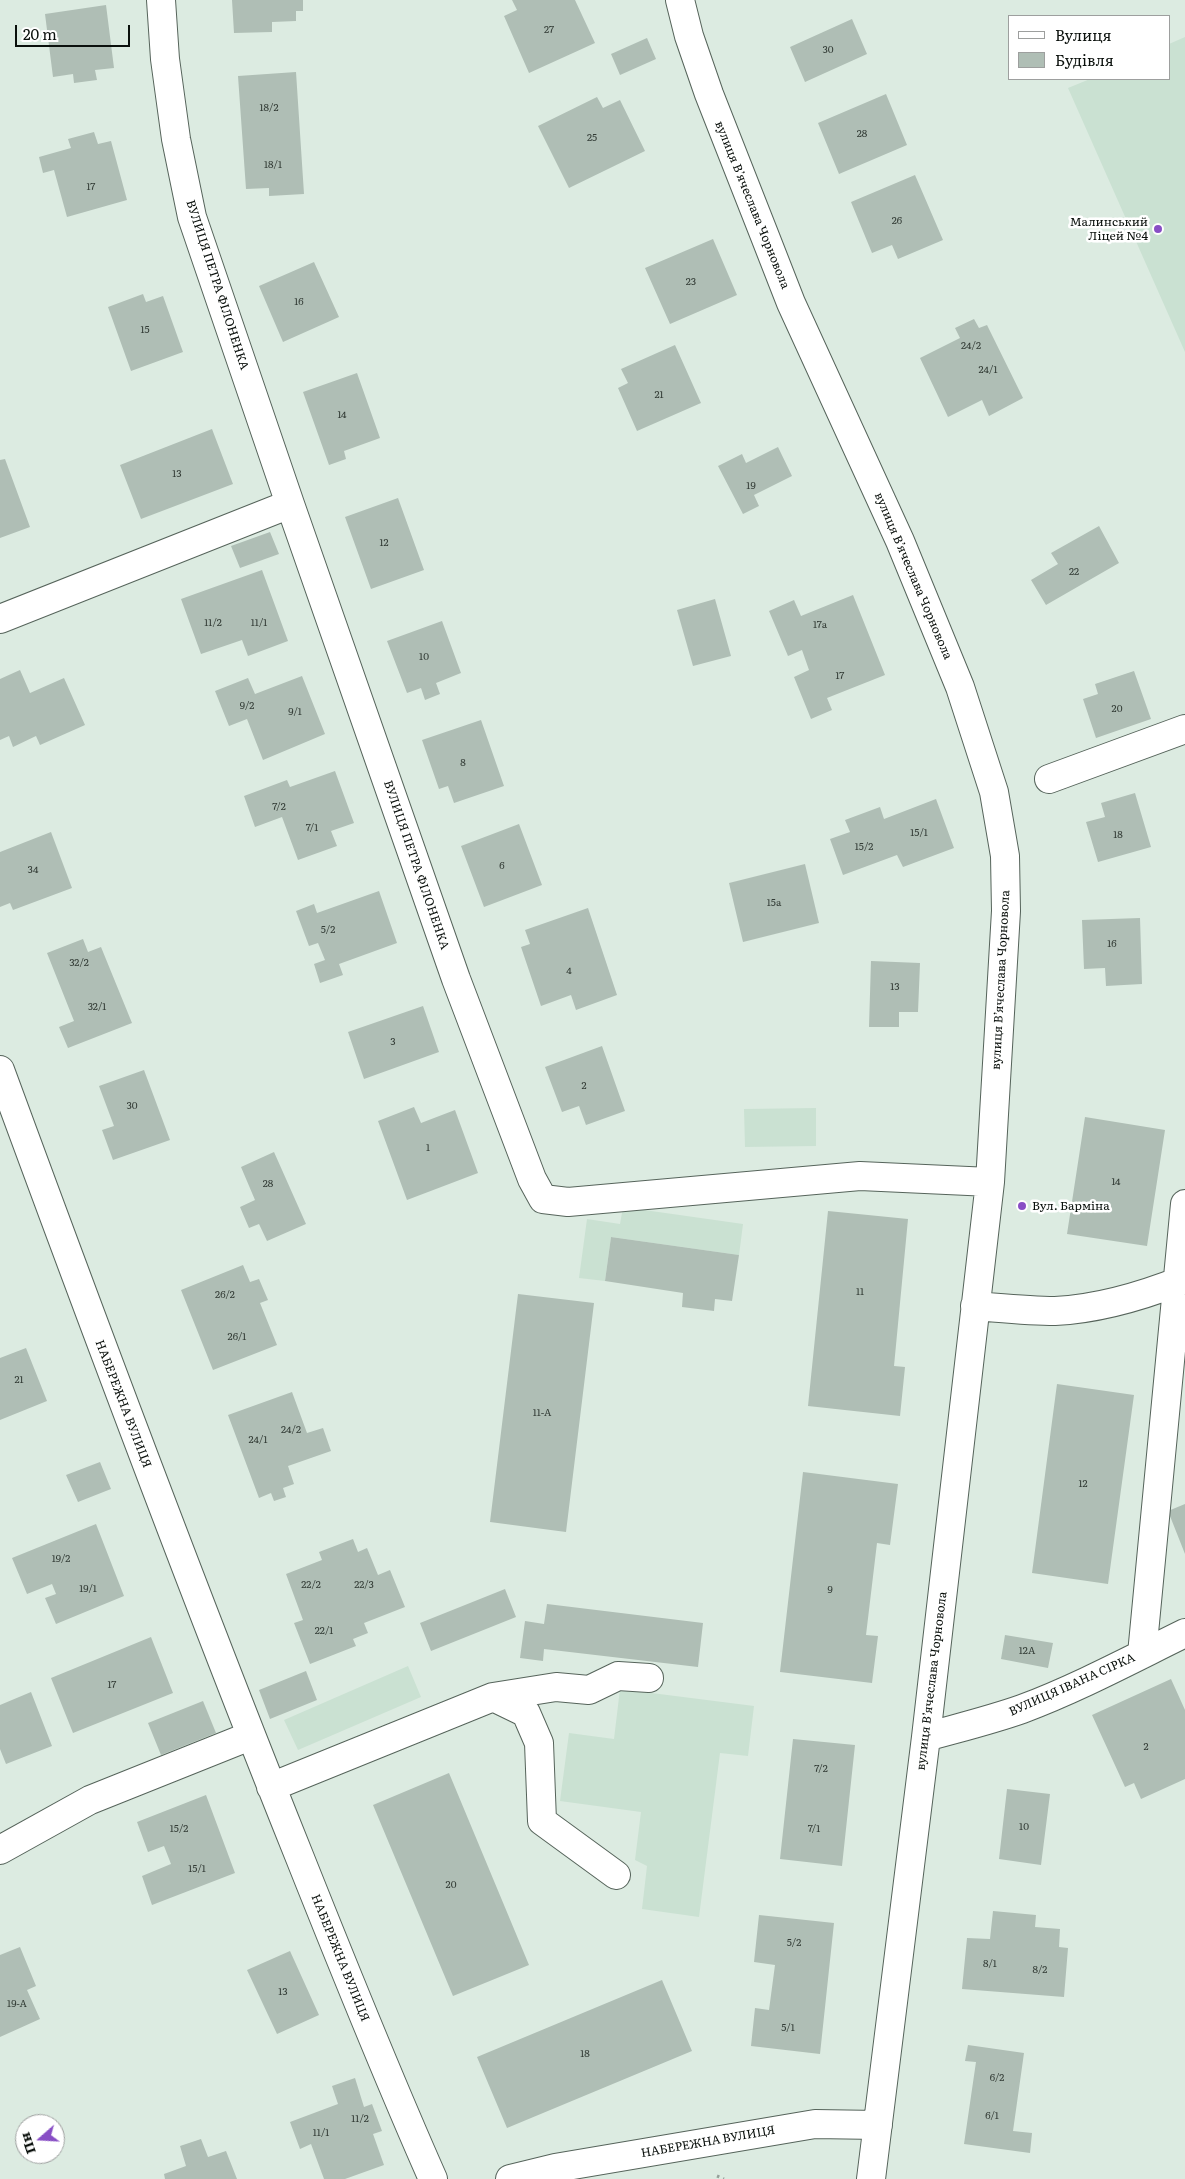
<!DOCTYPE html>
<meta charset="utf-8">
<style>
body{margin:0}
#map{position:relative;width:1185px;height:2179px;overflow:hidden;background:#dcebe1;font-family:Literata,serif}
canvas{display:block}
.legend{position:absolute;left:1008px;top:15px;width:162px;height:65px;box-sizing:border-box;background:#fff;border:1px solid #9d9f9e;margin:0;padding:6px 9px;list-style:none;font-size:15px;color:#0a100c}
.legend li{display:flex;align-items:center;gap:10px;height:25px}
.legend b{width:25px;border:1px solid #9d9f9e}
.north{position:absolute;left:15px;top:2114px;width:50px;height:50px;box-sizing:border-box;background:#fff;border:1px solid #9d9f9e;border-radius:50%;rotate:251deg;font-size:14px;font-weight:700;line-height:20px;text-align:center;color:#0a100c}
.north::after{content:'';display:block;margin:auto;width:18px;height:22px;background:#884ec5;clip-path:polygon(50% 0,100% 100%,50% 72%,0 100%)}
.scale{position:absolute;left:15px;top:25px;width:115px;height:22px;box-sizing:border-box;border:2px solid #0a100c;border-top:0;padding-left:6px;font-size:15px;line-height:18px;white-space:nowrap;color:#0a100c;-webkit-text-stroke:4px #fff;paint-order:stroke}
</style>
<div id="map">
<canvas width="1185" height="2179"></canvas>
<ul class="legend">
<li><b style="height:6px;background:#fff"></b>Вулиця</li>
<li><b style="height:14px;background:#afbeb5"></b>Будівля</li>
</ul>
<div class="north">Пн</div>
<div class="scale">20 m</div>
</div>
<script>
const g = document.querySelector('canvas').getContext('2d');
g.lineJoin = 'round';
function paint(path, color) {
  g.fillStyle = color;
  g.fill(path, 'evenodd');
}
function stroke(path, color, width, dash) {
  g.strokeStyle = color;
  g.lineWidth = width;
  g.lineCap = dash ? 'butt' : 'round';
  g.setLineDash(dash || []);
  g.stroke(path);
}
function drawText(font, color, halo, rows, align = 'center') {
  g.font = font + ' Literata,serif';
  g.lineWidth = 5;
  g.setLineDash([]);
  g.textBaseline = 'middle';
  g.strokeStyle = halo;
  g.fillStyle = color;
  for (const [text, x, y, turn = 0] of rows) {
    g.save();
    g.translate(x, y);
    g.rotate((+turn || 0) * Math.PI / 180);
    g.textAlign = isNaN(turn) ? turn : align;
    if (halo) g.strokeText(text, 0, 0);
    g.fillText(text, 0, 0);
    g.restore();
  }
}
const built = new Path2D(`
 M 1185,37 L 1185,352 L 1068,88 L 1090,79 L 1169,79 L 1169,44 Z
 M 816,1108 L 816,1146 L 745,1147 L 744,1109 Z
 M 623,1207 L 743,1224 L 739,1255 L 611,1237 L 605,1281 L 579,1278 L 587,1219 L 620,1224 Z
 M 408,1666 L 421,1697 L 298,1750 L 284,1720 Z
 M 620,1689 L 754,1706 L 748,1756 L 720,1753 L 699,1917 L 642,1909 L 647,1866 L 635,1860 L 641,1812 L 560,1801 L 569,1733 L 614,1739 Z`);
const building = new Path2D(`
 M 232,0 L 303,0 L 303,11 L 296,11 L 296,21 L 272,22 L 272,32 L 234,33 Z
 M 512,0 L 575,0 L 595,43 L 529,73 L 504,16 L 517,10 Z
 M 106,5 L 114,68 L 95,70 L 97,80 L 74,83 L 73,74 L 53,77 L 45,14 Z
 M 852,19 L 867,54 L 805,82 L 790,47 Z
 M 647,38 L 656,59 L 620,75 L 611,54 Z
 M 296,72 L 304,194 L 269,196 L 269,188 L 246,189 L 238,76 Z
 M 886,94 L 907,145 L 839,174 L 818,123 Z
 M 597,97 L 603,108 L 620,100 L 645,151 L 569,188 L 538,126 Z
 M 94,132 L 98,144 L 111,141 L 127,200 L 67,217 L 54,170 L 43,173 L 39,157 L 71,148 L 68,139 Z
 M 915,175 L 943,240 L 898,259 L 892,245 L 872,253 L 851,202 Z
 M 713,239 L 737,295 L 670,324 L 645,268 Z
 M 314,262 L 339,317 L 283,342 L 259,286 Z
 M 143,294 L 146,302 L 163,296 L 183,352 L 131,371 L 108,307 Z
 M 974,319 L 979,328 L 987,325 L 1023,398 L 989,416 L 982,400 L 948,417 L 920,358 L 960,338 L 955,328 Z
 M 675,345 L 701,403 L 637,431 L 618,388 L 628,383 L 621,369 Z
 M 357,373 L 380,438 L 344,451 L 346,459 L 329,465 L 303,392 Z
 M 212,429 L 233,484 L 141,519 L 120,465 Z
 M 778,447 L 792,476 L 754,495 L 759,506 L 743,514 L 718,466 L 742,454 L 746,463 Z
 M 5,459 L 30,527 L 0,538 L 0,460 Z
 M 398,498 L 424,570 L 371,589 L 345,517 Z
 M 1099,526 L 1119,563 L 1046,605 L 1031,580 L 1058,564 L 1051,553 Z
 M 270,532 L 279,554 L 240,568 L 231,546 Z
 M 262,570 L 288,641 L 248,656 L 242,640 L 201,654 L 181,599 Z
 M 853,595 L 885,675 L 827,698 L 832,710 L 811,719 L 794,677 L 809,670 L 802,650 L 788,656 L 769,611 L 794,600 L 801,616 Z
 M 715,599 L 731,656 L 693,666 L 677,610 Z
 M 442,621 L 461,673 L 436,683 L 440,694 L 425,700 L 421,688 L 407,693 L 387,641 Z
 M 20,670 L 30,693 L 64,678 L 85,725 L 40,745 L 36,736 L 13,747 L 9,736 L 0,740 L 0,679 Z
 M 1134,671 L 1151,719 L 1096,738 L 1083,699 L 1098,694 L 1095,684 Z
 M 302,676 L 325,734 L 263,760 L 247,719 L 229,726 L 215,691 L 248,678 L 255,694 Z
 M 481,720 L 504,786 L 454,803 L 448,786 L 439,789 L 422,740 Z
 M 335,771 L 354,823 L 331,831 L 337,846 L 298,860 L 282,817 L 255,827 L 244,796 L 287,780 L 290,787 Z
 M 1135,793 L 1151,847 L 1098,862 L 1086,822 L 1105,817 L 1101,803 Z
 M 936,799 L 954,848 L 903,867 L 897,855 L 843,875 L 830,839 L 850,832 L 845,820 L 880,807 L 884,819 Z
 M 519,824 L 542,885 L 484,907 L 461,846 Z
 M 51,832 L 72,888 L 13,910 L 10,903 L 0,907 L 0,852 Z
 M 805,864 L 819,923 L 743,942 L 729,883 Z
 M 379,891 L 397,943 L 339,964 L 343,975 L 320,983 L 314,964 L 325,960 L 318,943 L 309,946 L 296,911 L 314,904 L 317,913 Z
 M 588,908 L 617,995 L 576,1010 L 571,995 L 541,1006 L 521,947 L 530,944 L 525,930 Z
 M 1140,918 L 1142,984 L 1106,986 L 1105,968 L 1084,969 L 1082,920 Z
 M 83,939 L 88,952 L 101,947 L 132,1023 L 68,1048 L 59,1027 L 74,1021 L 47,953 Z
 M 871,961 L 920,963 L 918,1012 L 899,1012 L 899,1027 L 869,1027 Z
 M 423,1006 L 439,1052 L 364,1079 L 348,1032 Z
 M 602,1046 L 625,1111 L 586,1125 L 579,1106 L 562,1112 L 545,1067 Z
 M 144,1070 L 170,1140 L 113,1160 L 102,1130 L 114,1126 L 99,1086 Z
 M 414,1107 L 421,1123 L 455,1110 L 478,1173 L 407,1200 L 378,1121 Z
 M 1085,1117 L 1165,1130 L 1147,1246 L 1067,1234 Z
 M 274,1152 L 306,1224 L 267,1241 L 259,1224 L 249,1228 L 240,1207 L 255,1200 L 241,1167 Z
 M 828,1211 L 908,1219 L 894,1366 L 905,1367 L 900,1416 L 808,1406 Z
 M 611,1237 L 739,1255 L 732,1301 L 715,1299 L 714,1311 L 682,1307 L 683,1293 L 605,1281 Z
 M 243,1265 L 250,1282 L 259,1279 L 268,1300 L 260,1303 L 277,1345 L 213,1370 L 181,1290 Z
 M 518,1294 L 594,1303 L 566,1532 L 490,1522 Z
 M 26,1348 L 47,1401 L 0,1420 L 0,1358 Z
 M 1057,1384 L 1134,1395 L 1108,1584 L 1032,1573 Z
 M 292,1392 L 307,1433 L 323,1428 L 331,1451 L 288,1466 L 294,1484 L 283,1488 L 286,1497 L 274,1501 L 271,1493 L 259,1498 L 228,1415 Z
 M 100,1462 L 111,1489 L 78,1502 L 66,1475 Z
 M 803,1472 L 898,1484 L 890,1545 L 877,1543 L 866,1635 L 878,1636 L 872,1683 L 780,1672 Z
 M 1185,1504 L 1185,1554 L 1168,1511 Z
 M 96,1524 L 124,1596 L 56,1624 L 45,1598 L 56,1594 L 52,1584 L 27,1594 L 12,1558 Z
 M 353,1539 L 358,1552 L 367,1548 L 378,1575 L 390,1570 L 405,1607 L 364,1623 L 368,1633 L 353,1639 L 356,1646 L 310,1664 L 294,1623 L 303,1620 L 286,1574 L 322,1560 L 319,1552 Z
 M 505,1589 L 516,1617 L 431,1651 L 420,1623 Z
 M 547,1604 L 703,1623 L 698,1667 L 544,1649 L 543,1661 L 520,1658 L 525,1621 L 544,1624 Z
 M 1005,1635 L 1053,1643 L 1048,1668 L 1001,1659 Z
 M 151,1637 L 173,1693 L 73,1733 L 51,1678 Z
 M 306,1671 L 317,1700 L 270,1719 L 259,1690 Z
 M 1171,1679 L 1185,1710 L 1185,1779 L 1141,1799 L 1134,1783 L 1125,1787 L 1092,1715 Z
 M 31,1692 L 52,1746 L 6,1764 L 0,1749 L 0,1705 Z
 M 203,1701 L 216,1733 L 161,1755 L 148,1723 Z
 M 793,1739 L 855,1745 L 842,1866 L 780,1859 Z
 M 449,1773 L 529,1965 L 453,1996 L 373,1805 Z
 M 1007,1789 L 1050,1794 L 1041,1865 L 999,1859 Z
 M 206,1795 L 235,1873 L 152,1905 L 142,1876 L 171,1864 L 164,1846 L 148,1852 L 137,1822 Z
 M 993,1911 L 1036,1915 L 1035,1927 L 1060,1929 L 1059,1947 L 1068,1948 L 1064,1997 L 962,1989 L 967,1938 L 990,1939 Z
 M 759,1915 L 834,1923 L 820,2054 L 751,2046 L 755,2008 L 769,2010 L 775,1965 L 754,1962 Z
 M 20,1947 L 36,1986 L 27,1990 L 40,2019 L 0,2037 L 0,1955 Z
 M 290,1951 L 319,2015 L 277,2034 L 247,1970 Z
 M 662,1980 L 692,2051 L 507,2128 L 477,2057 Z
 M 968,2045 L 1024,2053 L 1013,2131 L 1032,2133 L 1030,2153 L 964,2144 L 976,2062 L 965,2061 Z
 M 355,2078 L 364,2107 L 372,2104 L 382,2131 L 373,2134 L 384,2165 L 345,2179 L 324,2179 L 311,2144 L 300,2149 L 290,2122 L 338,2104 L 332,2086 Z
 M 201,2139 L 208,2157 L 226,2151 L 237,2179 L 165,2179 L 164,2174 L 186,2166 L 180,2146 Z`);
const path = new Path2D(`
 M 717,2176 L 724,2179`);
const minor = new Path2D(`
 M 161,0 L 165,59 L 176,139 L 192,217 L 290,504 L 456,979 L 532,1179 L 543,1199 L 568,1202 L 860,1176 L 990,1182
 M 680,0 L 689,36 L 709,94 L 766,239 L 791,303 L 900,541 L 960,687 L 994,792 L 1005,856 L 1006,911 L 990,1182 L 926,1737 L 871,2179
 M 0,619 L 290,504
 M 1049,779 L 1185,729
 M 0,1070 C 97,1334 195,1597 300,1858 C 343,1966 386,2073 433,2179
 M 975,1306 C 1001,1308 1029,1311 1055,1311 C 1099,1309 1145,1295 1185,1279
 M 1142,1654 L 1185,1204
 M 493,1697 L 526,1713 L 539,1743 L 542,1821 L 616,1875
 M 926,1737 C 958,1728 991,1720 1022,1709 C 1078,1688 1132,1659 1185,1633
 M 271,1787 L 493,1697 L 556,1687 L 589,1690 L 618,1676 L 649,1678
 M 0,1850 L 90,1800 L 250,1736
 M 510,2179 L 555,2168 L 815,2124 L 878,2125`);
const markers = [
 [1158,229,5,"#884ec5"],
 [1022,1206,5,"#884ec5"]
];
const numberNames = [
 ["27",549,30],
 ["30",828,50],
 ["18/2",269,108],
 ["28",862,134],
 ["25",592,138],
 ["18/1",273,165],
 ["17",91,187],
 ["26",897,221],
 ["23",691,282],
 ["16",299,302],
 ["15",145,330],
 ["24/2",971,346],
 ["24/1",988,370],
 ["21",659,395],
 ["14",342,415],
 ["13",177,474],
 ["19",751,486],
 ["12",384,543],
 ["22",1074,572],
 ["11/2",213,623],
 ["11/1",259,623],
 ["17а",820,625],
 ["10",424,657],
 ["17",840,676],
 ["9/2",247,706],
 ["20",1117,709],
 ["9/1",295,712],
 ["8",463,763],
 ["7/2",279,807],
 ["7/1",312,828],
 ["15/1",919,833],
 ["18",1118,835],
 ["15/2",864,847],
 ["6",502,866],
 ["34",33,870],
 ["15а",774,903],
 ["5/2",328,930],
 ["16",1112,944],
 ["32/2",79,963],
 ["4",569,971],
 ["13",895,987],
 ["32/1",97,1007],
 ["3",393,1042],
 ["2",584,1086],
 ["30",132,1106],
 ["1",428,1148],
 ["14",1116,1182],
 ["28",268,1184],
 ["11",860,1292],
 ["26/2",225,1295],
 ["26/1",237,1337],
 ["21",19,1380],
 ["11-А",542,1413],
 ["24/2",291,1430],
 ["24/1",258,1440],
 ["12",1083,1484],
 ["19/2",61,1559],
 ["22/2",311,1585],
 ["22/3",364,1585],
 ["19/1",88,1589],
 ["9",830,1590],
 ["22/1",324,1631],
 ["12А",1027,1651],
 ["17",112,1685],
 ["2",1146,1747],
 ["7/2",821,1769],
 ["10",1024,1827],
 ["15/2",179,1829],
 ["7/1",814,1829],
 ["15/1",197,1869],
 ["20",451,1885],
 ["5/2",794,1943],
 ["8/1",990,1964],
 ["8/2",1040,1970],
 ["13",283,1992],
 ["19-А",17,2004],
 ["5/1",788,2028],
 ["18",585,2054],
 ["6/2",997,2078],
 ["6/1",992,2116],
 ["11/2",360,2119],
 ["11/1",321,2133]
];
const streetNames = [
 ["вулиця Вʼячеслава Чорновола",752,205,68],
 ["ВУЛИЦЯ ПЕТРА ФІЛОНЕНКА",217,285,72],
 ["вулиця Вʼячеслава Чорновола",913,576,67],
 ["ВУЛИЦЯ ПЕТРА ФІЛОНЕНКА",416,865,71],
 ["вулиця Вʼячеслава Чорновола",1001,980,-87],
 ["НАБЕРЕЖНА ВУЛИЦЯ",123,1404,69],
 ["вулиця Вʼячеслава Чорновола",932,1681,-83],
 ["ВУЛИЦЯ ІВАНА СІРКА",1072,1685,-24],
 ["НАБЕРЕЖНА ВУЛИЦЯ",340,1958,68],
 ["НАБЕРЕЖНА ВУЛИЦЯ",708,2142,-10]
];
const poiNames = [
 ["Малинський",1148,222],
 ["Ліцей №4",1148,236],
 ["Вул. Барміна",1032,1206,"left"]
];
paint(built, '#cae1d2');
paint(building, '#afbeb5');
stroke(minor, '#56645b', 30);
stroke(path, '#95a199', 3, [2.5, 4]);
stroke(minor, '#fff', 28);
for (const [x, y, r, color] of markers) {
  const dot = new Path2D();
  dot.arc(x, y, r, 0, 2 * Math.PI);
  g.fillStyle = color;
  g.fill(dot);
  stroke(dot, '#fff', 2);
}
drawText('10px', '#333c36', null, numberNames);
drawText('12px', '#0a100c', '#fff', streetNames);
drawText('12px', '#0a100c', '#fff', poiNames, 'right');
</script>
